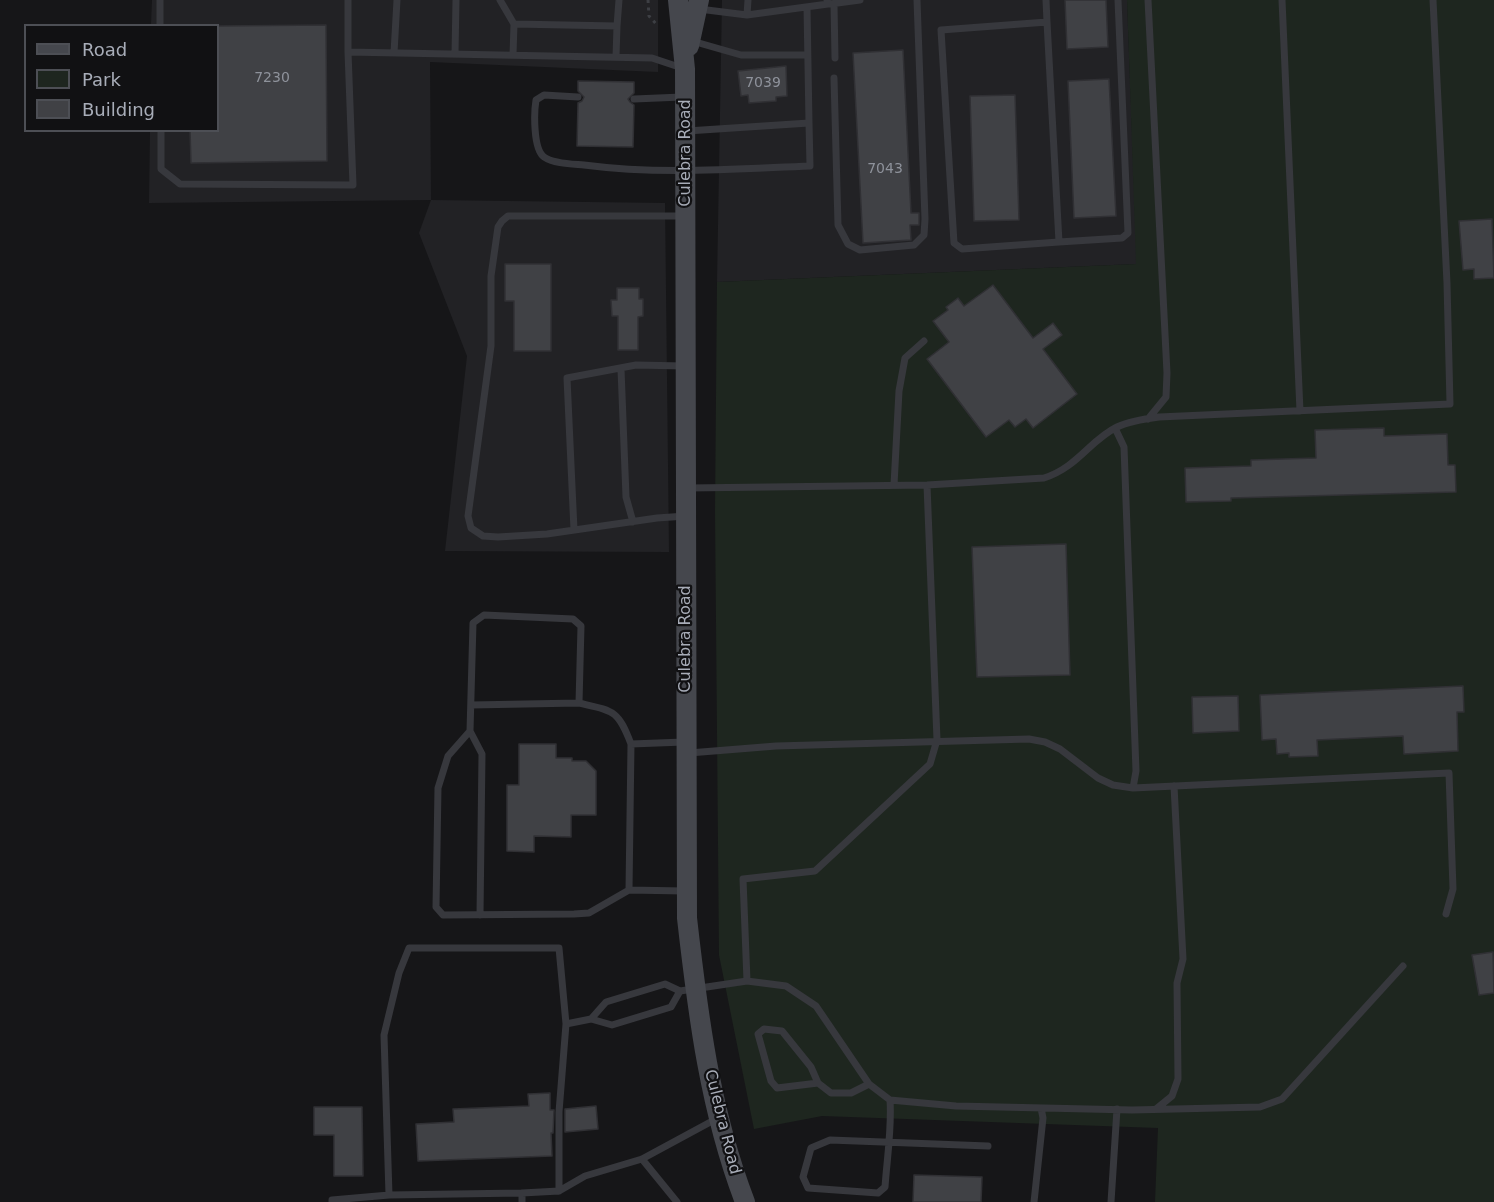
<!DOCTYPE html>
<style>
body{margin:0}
#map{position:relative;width:1494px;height:1202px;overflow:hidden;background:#161618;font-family:"DejaVu Sans",sans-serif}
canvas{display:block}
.legend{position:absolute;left:24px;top:24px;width:195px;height:108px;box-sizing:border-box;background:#111113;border:2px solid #4d4f55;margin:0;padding:8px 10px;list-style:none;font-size:18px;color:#a8adb8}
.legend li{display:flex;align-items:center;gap:12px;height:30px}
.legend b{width:30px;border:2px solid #4d4f55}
</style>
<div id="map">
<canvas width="1494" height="1202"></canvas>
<ul class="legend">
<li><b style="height:8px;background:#45474d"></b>Road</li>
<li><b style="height:16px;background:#1e261f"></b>Park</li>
<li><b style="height:16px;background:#404145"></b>Building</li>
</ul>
</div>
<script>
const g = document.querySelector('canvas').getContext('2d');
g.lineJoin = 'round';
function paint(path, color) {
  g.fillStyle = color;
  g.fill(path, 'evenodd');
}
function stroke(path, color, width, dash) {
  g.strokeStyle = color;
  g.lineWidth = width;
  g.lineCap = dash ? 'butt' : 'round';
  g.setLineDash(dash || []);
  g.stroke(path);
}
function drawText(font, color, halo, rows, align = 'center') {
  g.font = font + ' "DejaVu Sans",sans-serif';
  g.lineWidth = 4.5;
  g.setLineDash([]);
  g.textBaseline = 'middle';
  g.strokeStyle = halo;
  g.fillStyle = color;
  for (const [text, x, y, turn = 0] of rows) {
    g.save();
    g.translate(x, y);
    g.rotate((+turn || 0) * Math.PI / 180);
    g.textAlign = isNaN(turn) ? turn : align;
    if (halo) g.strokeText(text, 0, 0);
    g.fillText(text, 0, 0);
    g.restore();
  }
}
const built = new Path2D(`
 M 152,0 L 658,0 L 658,72 L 430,62 L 431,200 L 665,203 L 669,552 L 445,551 L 467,356 L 419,233 L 431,200 L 149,203 L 150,131 L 218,130 L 218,26 L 151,25 Z
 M 722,0 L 1127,0 L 1137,264 L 717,282 Z`);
const green = new Path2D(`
 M 1127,0 L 1494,0 L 1494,1202 L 1155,1202 L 1158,1128 L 822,1116 L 754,1129 L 719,955 L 715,511 L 717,282 L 1136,264 Z`);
const building = new Path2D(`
 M 1065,0 L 1106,0 L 1108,47 L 1067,49 Z
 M 326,25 L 327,161 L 191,163 L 190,130 L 218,130 L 218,26 Z
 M 903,50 L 911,213 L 919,213 L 919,225 L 910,225 L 911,240 L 863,243 L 853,53 Z
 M 786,66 L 787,96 L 776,97 L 776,101 L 749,103 L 748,95 L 741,96 L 738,71 Z
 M 1109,79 L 1116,216 L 1074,218 L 1068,81 Z
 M 578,81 L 634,82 L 634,93 L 628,99 L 630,102 L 634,105 L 633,147 L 577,146 L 578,103 L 582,101 L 584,97 L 578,91 Z
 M 1015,95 L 1019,220 L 974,221 L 970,96 Z
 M 1492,219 L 1494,278 L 1474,279 L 1474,269 L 1463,270 L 1459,221 Z
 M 505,264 L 551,264 L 551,351 L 514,351 L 514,301 L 505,301 Z
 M 993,285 L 1033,338 L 1053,323 L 1062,335 L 1043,349 L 1077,394 L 1033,428 L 1026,419 L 1015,427 L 1009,420 L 986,437 L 927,359 L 949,342 L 933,321 L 948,310 L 946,307 L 958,298 L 964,306 Z
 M 617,288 L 639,288 L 639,299 L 643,299 L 643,316 L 638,317 L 638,350 L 618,350 L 618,316 L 612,316 L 611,300 L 617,300 Z
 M 1384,428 L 1384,436 L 1447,434 L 1448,465 L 1455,465 L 1456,492 L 1231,498 L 1231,501 L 1186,502 L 1185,468 L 1251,466 L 1251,460 L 1316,458 L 1315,430 Z
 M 1066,544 L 1070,675 L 977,677 L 972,547 Z
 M 1463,686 L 1464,712 L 1457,712 L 1458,751 L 1404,754 L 1403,736 L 1317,740 L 1318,756 L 1289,757 L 1289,753 L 1277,754 L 1276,739 L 1262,740 L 1260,695 Z
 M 1238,696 L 1239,731 L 1193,733 L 1192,697 Z
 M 519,744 L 556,744 L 556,758 L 572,758 L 572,761 L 586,761 L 596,771 L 596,815 L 571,815 L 571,837 L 534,836 L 534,852 L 507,851 L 507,785 L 519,785 Z
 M 1493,952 L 1494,993 L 1479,995 L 1472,955 Z
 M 550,1093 L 550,1110 L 554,1110 L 553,1133 L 551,1133 L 552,1156 L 418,1161 L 416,1124 L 454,1122 L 453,1109 L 529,1106 L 528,1094 Z
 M 596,1106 L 598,1129 L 565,1132 L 565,1109 Z
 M 314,1107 L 362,1107 L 363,1176 L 334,1176 L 334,1135 L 314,1135 Z
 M 914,1175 L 982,1177 L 981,1202 L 913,1202 Z`);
const path = new Path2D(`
 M 648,0 L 649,16 L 657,25`);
const lane = new Path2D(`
 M 160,0 L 160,26
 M 348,0 L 348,52 L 652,58 L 682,68
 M 500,0 L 514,24 L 513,55
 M 1046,0 L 1047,22 L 1059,242 L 962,249 L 954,243 L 941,30 L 1047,22
 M 1282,0 L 1300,411
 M 830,4 L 860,0
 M 834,4 L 835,58
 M 699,9 L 747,15 L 828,4 L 827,0
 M 747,15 L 748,0
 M 514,24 L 617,26 L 616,57
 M 617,26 L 619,0
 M 692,41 L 741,55 L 807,55
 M 394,53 L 397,0
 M 455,54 L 456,0
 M 834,78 L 838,225 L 848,244 L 860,250 L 914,245 L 924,235 L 925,219 L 917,0
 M 578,97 L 544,95 L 536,100 C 534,112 533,149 544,157 C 554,164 573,164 584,165 C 660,175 734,169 810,166 L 809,123
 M 634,99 L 682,97
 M 161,130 L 161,169 L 180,184 L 353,185 L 348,52
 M 687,131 L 809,123 L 807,7
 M 683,216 L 508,216 L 502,221 L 498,227 L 491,276 L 491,346 L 468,516 L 471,528 L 483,536 L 498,537 L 547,534 L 657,518 L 686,516
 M 1059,242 L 1122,238 L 1128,233 L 1118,0
 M 621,369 L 626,497 L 633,522
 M 1148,419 L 1166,397 L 1167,373 L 1148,0
 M 1115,428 L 1124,447 L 1136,771 L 1133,788
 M 894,485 L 899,391 L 905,358 L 924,341
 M 688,488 L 927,485 L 1044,478 C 1078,467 1090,440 1117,427 C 1130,421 1144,419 1159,417 L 1450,404 L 1447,283 L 1433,0
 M 574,530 L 567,378 L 636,365 L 684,366
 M 471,705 L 579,703
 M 470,731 L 482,754 L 480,915
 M 631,744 L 684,742
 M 689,753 L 776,746 L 1029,739 L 1045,742 L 1060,749 L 1098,778 L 1113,785 L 1133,788 L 1449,773 L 1453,889 L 1446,914
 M 629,890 L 589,913 L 574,914 L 443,915 L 436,907 L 438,788 L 448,756 L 470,731 L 473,623 L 484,615 L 573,619 L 581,626 L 579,703 C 614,711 618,710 631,744 L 629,890 L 684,891
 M 747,981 L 743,879 L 815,871 L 930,764 L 937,740 L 927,485
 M 591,1019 L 606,1002 L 665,984 L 680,991 L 747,981 L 786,986 L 816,1006 L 869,1084 L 890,1100 L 956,1106 L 1132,1110 L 1260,1107 L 1282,1099 L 1403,966
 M 818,1083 L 777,1088 L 771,1081 L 758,1034 L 764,1029 L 782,1031 L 811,1067 L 818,1083 L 831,1093 L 851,1093 L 869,1084
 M 890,1100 C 892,1128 887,1158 885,1187 L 878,1193 L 808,1188 L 803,1177 L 811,1148 L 830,1140 L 988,1146
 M 1156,1109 L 1172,1096 L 1178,1079 L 1177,983 L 1183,959 L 1174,786
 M 642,1159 L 677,1202
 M 559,1191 L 585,1176 L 642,1159 L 716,1119
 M 389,1195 L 522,1193
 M 332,1202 L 332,1200 L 389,1195 L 384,1035 L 399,973 L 409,948 L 559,948 L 566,1024 L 591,1019 L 612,1025 L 671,1007 L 680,991
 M 522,1202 L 522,1193 L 559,1191 L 559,1112 L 566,1024
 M 1034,1202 L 1043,1118 L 1041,1108
 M 1111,1202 L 1117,1109`);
const secondary = new Path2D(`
 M 678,0 L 685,69 L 687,918 C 698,1015 710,1111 745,1202
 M 689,46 L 699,0`);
const numberNames = [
 ["7230",272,78],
 ["7039",763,83],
 ["7043",885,169]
];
const streetNames = [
 ["Culebra Road",686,153,-90],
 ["Culebra Road",686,639,-90],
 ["Culebra Road",722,1122,76]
];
paint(built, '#222225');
paint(green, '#1e261f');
paint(building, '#404145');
stroke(building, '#303034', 1.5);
stroke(path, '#3d3f44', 3, [3, 4.5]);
stroke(lane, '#37383d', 7);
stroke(secondary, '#45474d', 20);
drawText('14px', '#8e929b', null, numberNames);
drawText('16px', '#a8adb8', '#111113', streetNames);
</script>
